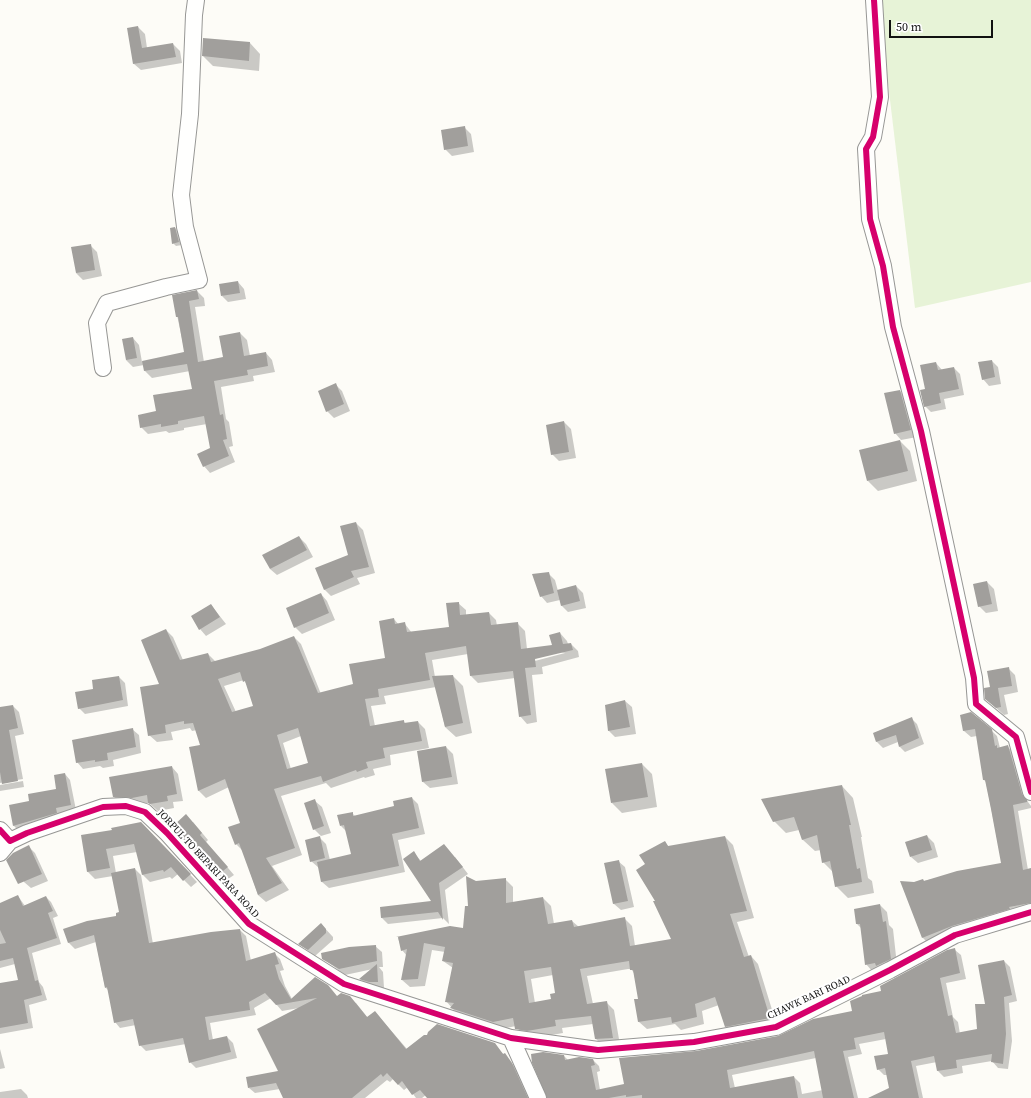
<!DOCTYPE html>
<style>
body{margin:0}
#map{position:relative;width:1031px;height:1098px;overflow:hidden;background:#fdfcf7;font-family:"Source Serif 4",serif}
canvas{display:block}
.scale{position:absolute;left:889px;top:20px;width:104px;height:18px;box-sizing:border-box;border:2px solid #111;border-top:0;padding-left:5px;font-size:12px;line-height:14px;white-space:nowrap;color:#111;-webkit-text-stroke:3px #fff;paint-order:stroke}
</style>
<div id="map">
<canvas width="1031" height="1098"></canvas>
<div class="scale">50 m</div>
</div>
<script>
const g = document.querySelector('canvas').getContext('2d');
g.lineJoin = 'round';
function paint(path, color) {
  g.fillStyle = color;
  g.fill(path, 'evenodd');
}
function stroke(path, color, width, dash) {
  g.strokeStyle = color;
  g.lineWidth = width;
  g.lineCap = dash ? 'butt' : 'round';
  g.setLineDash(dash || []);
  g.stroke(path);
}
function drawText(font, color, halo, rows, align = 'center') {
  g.font = font + ' "Source Serif 4",serif';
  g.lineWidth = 4;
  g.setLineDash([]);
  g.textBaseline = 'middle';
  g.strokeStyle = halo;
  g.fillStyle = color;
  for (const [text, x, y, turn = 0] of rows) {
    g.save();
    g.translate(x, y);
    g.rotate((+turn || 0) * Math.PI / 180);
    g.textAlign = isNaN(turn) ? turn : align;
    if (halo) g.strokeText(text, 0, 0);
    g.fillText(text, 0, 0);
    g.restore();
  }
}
const green = new Path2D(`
 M 878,0 L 1031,0 L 1031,282 L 915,308 Z`);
const shadow = new Path2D(`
 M 138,27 L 145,34 L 147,48 L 173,44 L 180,51 L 182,63 L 141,70 L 134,64 Z
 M 204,39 L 250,43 L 260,54 L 259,71 L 213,66 L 203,56 Z
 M 464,127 L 471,134 L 474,152 L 452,156 L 445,149 Z
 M 175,228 L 178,231 L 182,245 L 176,246 L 173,243 Z
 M 90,245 L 97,252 L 102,276 L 83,280 L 76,273 Z
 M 238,282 L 244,289 L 246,299 L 228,302 L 222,296 Z
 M 197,291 L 204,298 L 205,306 L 195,307 L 204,362 L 224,358 L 240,333 L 247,340 L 250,356 L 266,353 L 272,360 L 275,372 L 253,376 L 254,381 L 221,387 L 226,419 L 229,422 L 233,446 L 229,447 L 235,462 L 210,473 L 204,466 L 211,449 L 207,424 L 184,428 L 184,430 L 169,433 L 166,431 L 148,434 L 141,427 L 157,412 L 193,390 L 190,371 L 152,378 L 145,371 L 144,365 L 133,367 L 126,360 L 133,338 L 139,345 L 142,362 L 185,353 L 173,296 Z
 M 992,361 L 998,367 L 1001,384 L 989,386 L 983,379 Z
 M 936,363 L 942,370 L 954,368 L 960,374 L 964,395 L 944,399 L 946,409 L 931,412 L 925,406 L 926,390 Z
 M 335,384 L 342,391 L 350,411 L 334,418 L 327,411 Z
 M 900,391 L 906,397 L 917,437 L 901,440 L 895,433 Z
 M 564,422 L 571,429 L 576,458 L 559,461 L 552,454 Z
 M 900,441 L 910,451 L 917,481 L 878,491 L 868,481 Z
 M 356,523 L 363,530 L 375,573 L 357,578 L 360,584 L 331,596 L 324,589 L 349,555 Z
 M 299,537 L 306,544 L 313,557 L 277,575 L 270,569 Z
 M 548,573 L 555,580 L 558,591 L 576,586 L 583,593 L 586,608 L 568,612 L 562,606 L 560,600 L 547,603 L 541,596 Z
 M 987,582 L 994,589 L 998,611 L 986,613 L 979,606 Z
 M 321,594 L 327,601 L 335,620 L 302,634 L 295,627 Z
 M 458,603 L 466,610 L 466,616 L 489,613 L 496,620 L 497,626 L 517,623 L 525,631 L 527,649 L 553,646 L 560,633 L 567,641 L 568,644 L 571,644 L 578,651 L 579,657 L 542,667 L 543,674 L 532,675 L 537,722 L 527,724 L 520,716 L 515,678 L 478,683 L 471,676 L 468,654 L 432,660 L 435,677 L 453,676 L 463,686 L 472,733 L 456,737 L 445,727 L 436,687 L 384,696 L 386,704 L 371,706 L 375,726 L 404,721 L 406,724 L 418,722 L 425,729 L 429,748 L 390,755 L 391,765 L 373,769 L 375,775 L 365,778 L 364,777 L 331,788 L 326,783 L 281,796 L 302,855 L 272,866 L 289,890 L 266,902 L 258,895 L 243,851 L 236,844 L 241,824 L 229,787 L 206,798 L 199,791 L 190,748 L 201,746 L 197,730 L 192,731 L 190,728 L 171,732 L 173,740 L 157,742 L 149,735 L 161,685 L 166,630 L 173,637 L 183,660 L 208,654 L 216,662 L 261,650 L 294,637 L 301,644 L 321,694 L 354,685 L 386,659 L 394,619 L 399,625 L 405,624 L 412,633 L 451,627 ZM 559,652 L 565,653 L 531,662 L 530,660 ZM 244,680 L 247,685 L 254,707 L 236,712 L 224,686 ZM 301,736 L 309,763 L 291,769 L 283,743 Z
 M 211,605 L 226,624 L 206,636 L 200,629 Z
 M 1008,668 L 1015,675 L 1018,692 L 1004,695 L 1008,714 L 1004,715 L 986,699 L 991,688 Z
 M 119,677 L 125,683 L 128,706 L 85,714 L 79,708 L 95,690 Z
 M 625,701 L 632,707 L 636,734 L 615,737 L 609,731 Z
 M 13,706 L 19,712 L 24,734 L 15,736 L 23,779 L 0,783 L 0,708 Z
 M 961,715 L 991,730 L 997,736 L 1000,748 L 1008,747 L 1014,753 L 1028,802 L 1031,806 L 1031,808 L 1018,811 L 1028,870 L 1031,869 L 1031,910 L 929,944 L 923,938 L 914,883 L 1002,864 L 986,782 L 984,780 L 977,736 L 971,737 L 964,731 Z
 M 911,718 L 917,724 L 924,744 L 905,752 L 900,747 L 898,742 L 883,748 L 877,742 L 874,733 Z
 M 132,729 L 139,735 L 141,753 L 113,760 L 114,766 L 103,768 L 100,766 L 83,769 L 77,762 Z
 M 446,747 L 453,754 L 458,784 L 430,788 L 423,782 Z
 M 642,764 L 652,774 L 657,807 L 622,813 L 612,803 Z
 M 172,767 L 178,774 L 183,801 L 173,802 L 174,808 L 158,811 L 149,803 L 121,803 L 114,797 Z
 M 65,774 L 70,780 L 76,810 L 61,813 L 62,818 L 19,831 L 14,826 L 11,806 L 30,802 L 57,790 Z
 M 23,781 L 24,787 L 0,791 L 0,785 Z
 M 842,786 L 853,798 L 862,837 L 861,837 L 868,878 L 872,881 L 874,893 L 848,898 L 836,886 L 833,872 L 823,862 L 821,850 L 815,851 L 803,840 L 799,830 L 786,833 L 774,821 Z
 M 412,798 L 418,804 L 425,834 L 398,840 L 405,872 L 329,888 L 322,882 L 319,868 L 311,861 L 319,837 L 326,844 L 330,860 L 352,855 L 347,832 L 341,826 L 352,813 L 356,817 L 395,807 Z
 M 315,801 L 322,807 L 331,833 L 321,836 L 314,829 Z
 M 193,822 L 208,840 L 206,842 L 234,875 L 225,881 L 174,826 Z
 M 148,830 L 197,882 L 191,887 L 178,874 L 172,879 L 170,877 L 150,882 L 143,875 L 137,852 L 113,856 L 116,873 L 135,869 L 141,875 L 153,944 L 240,930 L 246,936 L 251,961 L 274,953 L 280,959 L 284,970 L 280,971 L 285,986 L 292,999 L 338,997 L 356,1003 L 368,1018 L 375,1012 L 407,1049 L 494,1044 L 518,1070 L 530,1098 L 428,1098 L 426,1095 L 422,1098 L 416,1098 L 408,1087 L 404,1090 L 393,1079 L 390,1082 L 387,1080 L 365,1098 L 284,1098 L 280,1089 L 255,1093 L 249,1088 L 280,1072 L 299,1008 L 282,1011 L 271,998 L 254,1008 L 256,1015 L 210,1023 L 213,1040 L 227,1037 L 233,1043 L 237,1058 L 196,1068 L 190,1062 L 186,1044 L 146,1051 L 140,1045 L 136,1025 L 120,1028 L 115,1022 L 109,991 L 105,987 L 96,942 L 75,949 L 69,943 L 65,929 L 117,917 L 120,913 L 113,876 L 95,879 L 88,872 L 82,836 Z
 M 927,836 L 934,843 L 938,857 L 918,863 L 911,857 Z
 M 725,837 L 733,845 L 754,918 L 737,922 L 749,957 L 751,956 L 758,964 L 777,1026 L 734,1034 L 726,1026 L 719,1005 L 702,1011 L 704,1024 L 681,1030 L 675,1024 L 647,1029 L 639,1022 L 635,1000 L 639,1000 L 634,973 L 631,969 L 628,969 L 587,976 L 593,1004 L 606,1002 L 614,1010 L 620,1045 L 603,1046 L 596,1039 L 593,1024 L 562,1028 L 563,1033 L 535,1038 L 524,1036 L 516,1026 L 501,1029 L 459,1016 L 446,1001 L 453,968 L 443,961 L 445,952 L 432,950 L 425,986 L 410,987 L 402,980 L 407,956 L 402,950 L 398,938 L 450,927 L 463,929 L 476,882 L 505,879 L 513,887 L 513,903 L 543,898 L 551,906 L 554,924 L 572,921 L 579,927 L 624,918 L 632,926 L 635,946 L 672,940 L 657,901 L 646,865 L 665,842 L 669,847 ZM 553,975 L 556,994 L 552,1000 L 535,1003 L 531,979 Z
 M 29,847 L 35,853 L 48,881 L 31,888 L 24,882 L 19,851 Z
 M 414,853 L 421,861 L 455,857 L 468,874 L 445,890 L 449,924 L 443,918 L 388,924 L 382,918 L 381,908 L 433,902 Z
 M 618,861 L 625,867 L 634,907 L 621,910 L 614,904 Z
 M 18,896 L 25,906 L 46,897 L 51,902 L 58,916 L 53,918 L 61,944 L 32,953 L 39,982 L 43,987 L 47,1000 L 29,1005 L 33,1028 L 0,1034 L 0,984 L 19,981 L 15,964 L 0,968 L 0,904 Z
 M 880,905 L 887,912 L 889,925 L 893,929 L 897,965 L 872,971 L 866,964 L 861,928 L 857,924 Z
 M 321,924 L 333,937 L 333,940 L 315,956 L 299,944 Z
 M 375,946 L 382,952 L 383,967 L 379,967 L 383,972 L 384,988 L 377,988 L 367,985 L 360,979 L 373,969 L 345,975 L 323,958 Z
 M 955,950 L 961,955 L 966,979 L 946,983 L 953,1017 L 958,1022 L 960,1034 L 978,1030 L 1004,961 L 1010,967 L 1017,1001 L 1009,1003 L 1012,1041 L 1008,1069 L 998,1068 L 992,1061 L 962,1066 L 963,1073 L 944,1077 L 938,1071 L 937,1062 L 916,1066 L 923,1098 L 871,1098 L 890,1089 L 887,1075 L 884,1075 L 878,1069 L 889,1054 L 886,1039 L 859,1044 L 862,1054 L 848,1057 L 858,1098 L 548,1098 L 564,1056 L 568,1060 L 593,1060 L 599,1066 L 600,1071 L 597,1072 L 600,1090 L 625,1085 L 696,1052 L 778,1037 L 853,1012 L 882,992 ZM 816,1058 L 823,1090 L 802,1094 L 800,1083 L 794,1077 L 735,1088 L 732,1075 Z
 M 0,1049 L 5,1068 L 0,1069 Z
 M 21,1089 L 27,1095 L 28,1098 L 0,1098 L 0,1092 Z`);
const building = new Path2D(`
 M 138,26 L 142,48 L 173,43 L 176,57 L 133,64 L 127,28 Z
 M 203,38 L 250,42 L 249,61 L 202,56 Z
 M 465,126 L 468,146 L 444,150 L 441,130 Z
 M 175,227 L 179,242 L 172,244 L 170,228 Z
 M 91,244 L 95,270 L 76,273 L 71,247 Z
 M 238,281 L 240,293 L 221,296 L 219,284 Z
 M 197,290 L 199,299 L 189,301 L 198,362 L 223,357 L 219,336 L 240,332 L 244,356 L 266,352 L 268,366 L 247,370 L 248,375 L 214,381 L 220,415 L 223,414 L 227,439 L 223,440 L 229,456 L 203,467 L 197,454 L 210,448 L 204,416 L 178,421 L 178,424 L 161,427 L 161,424 L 140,428 L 138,415 L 156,411 L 153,395 L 192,389 L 187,364 L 144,371 L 142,361 L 184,352 L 178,317 L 176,317 L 172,295 Z
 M 133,337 L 137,358 L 126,360 L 122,339 Z
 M 992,360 L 995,377 L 982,380 L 978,362 Z
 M 936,362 L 938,370 L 954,367 L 959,389 L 939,393 L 941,403 L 924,407 L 920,390 L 925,389 L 920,365 Z
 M 336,383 L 344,404 L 326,412 L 318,391 Z
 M 900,390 L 911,430 L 894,434 L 884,393 Z
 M 564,421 L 569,452 L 551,455 L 546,425 Z
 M 900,440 L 908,471 L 867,481 L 859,450 Z
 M 356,522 L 369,567 L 351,571 L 354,577 L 324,590 L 315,568 L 348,555 L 340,526 Z
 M 299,536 L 307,550 L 270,569 L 262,555 Z
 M 549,572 L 554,593 L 540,597 L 532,574 Z
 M 987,581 L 992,604 L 978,607 L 973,584 Z
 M 576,585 L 580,601 L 561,606 L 557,590 Z
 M 321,593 L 329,613 L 294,628 L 286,608 Z
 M 459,602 L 460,615 L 489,612 L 491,625 L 518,622 L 521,649 L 552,645 L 549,635 L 560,632 L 563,644 L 571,643 L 573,650 L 535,659 L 536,667 L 525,668 L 531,715 L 519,717 L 513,671 L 470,676 L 466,646 L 425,653 L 430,680 L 378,689 L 379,697 L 365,699 L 370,726 L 404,720 L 404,723 L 418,721 L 422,741 L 383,748 L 385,758 L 366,762 L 368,768 L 357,772 L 356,770 L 323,782 L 321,776 L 274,789 L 295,848 L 266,858 L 282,883 L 258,895 L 239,843 L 235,845 L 228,827 L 240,823 L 225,779 L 198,791 L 189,747 L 200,745 L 193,723 L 184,724 L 184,721 L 165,725 L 166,733 L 148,736 L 140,687 L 159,684 L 141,640 L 166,629 L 180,660 L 208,653 L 211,662 L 260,649 L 294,636 L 318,693 L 353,684 L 349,664 L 385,658 L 379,621 L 394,618 L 395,624 L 405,622 L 407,632 L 449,627 L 446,603 ZM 240,672 L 243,682 L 245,681 L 253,706 L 232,712 L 218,679 ZM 298,728 L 308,763 L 287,769 L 277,735 Z
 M 211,604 L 220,617 L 199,630 L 191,616 Z
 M 1009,667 L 1012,686 L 998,688 L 1001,707 L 996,708 L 985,699 L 984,688 L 990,687 L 987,671 Z
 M 453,675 L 463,723 L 445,727 L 432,676 Z
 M 119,676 L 123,700 L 78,709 L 75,692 L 93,689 L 92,680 Z
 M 625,700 L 630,727 L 608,731 L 605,705 Z
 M 13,705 L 18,728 L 9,730 L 18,781 L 2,784 L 0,772 L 0,707 Z
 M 971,712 L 992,729 L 995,746 L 997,745 L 997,748 L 1008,745 L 1022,794 L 1027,800 L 1027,802 L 1013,805 L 1023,870 L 1031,868 L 1031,903 L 1009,907 L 1010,909 L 952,926 L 922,938 L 900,881 L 914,882 L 923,879 L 924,881 L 957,871 L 1001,863 L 991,809 L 985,780 L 983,780 L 975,729 L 963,731 L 960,715 Z
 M 912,717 L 919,738 L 899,747 L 896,735 L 876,742 L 873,733 Z
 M 133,728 L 136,747 L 107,753 L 108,760 L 95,762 L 95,760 L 76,763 L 72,740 Z
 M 446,746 L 452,777 L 422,782 L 417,751 Z
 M 642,763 L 648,797 L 611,803 L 605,769 Z
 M 172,766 L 177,794 L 167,796 L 168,801 L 150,804 L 148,803 L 147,795 L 132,798 L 113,797 L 109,777 Z
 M 65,773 L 71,805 L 56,808 L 57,813 L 13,826 L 9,805 L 29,801 L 28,794 L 56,789 L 54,775 Z
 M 842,785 L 851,825 L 849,825 L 857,869 L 860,868 L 862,882 L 835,887 L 830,861 L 822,863 L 817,835 L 802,840 L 794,817 L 773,822 L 761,799 Z
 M 412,797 L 419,828 L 392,834 L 399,866 L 321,882 L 317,862 L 351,854 L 344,825 L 340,826 L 337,815 L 353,812 L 353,816 L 394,806 L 393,801 Z
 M 315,799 L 324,826 L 313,830 L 304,803 Z
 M 186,814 L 202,833 L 200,835 L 228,867 L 218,875 L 173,826 Z
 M 141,822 L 191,874 L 183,881 L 171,867 L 164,872 L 163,870 L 142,875 L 134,844 L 106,849 L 110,868 L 87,872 L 81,835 L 112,830 L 111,828 Z
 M 927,835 L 932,850 L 910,857 L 905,842 Z
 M 320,836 L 325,858 L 310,862 L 305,840 Z
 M 725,836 L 747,911 L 730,914 L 744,957 L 751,955 L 770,1018 L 725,1027 L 715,997 L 695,1004 L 697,1017 L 672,1023 L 671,1017 L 638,1022 L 634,999 L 638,999 L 633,970 L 630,970 L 629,961 L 580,969 L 587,1004 L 607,1001 L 613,1038 L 595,1039 L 591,1016 L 555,1020 L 556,1026 L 527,1031 L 515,1029 L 513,1018 L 493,1022 L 450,1008 L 454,1003 L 445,1002 L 453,963 L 442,961 L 445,947 L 424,943 L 418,979 L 401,980 L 407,949 L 401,951 L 398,937 L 396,937 L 450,926 L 463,928 L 465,906 L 468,906 L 466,876 L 476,881 L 506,878 L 506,903 L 543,897 L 548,924 L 572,920 L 574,927 L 625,917 L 630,946 L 671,939 L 653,901 L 655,901 L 636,870 L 645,864 L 639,855 L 665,841 L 668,846 ZM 551,967 L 555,993 L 550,994 L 551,999 L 529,1003 L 524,971 Z
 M 444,844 L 463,867 L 439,883 L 443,920 L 438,912 L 381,918 L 380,907 L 431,901 L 403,859 L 414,851 L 420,861 Z
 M 29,845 L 42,874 L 18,884 L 6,860 L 13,853 Z
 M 619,860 L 628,901 L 613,904 L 604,863 Z
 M 135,868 L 149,943 L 211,932 L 240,929 L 246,961 L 275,952 L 279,964 L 275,965 L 279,979 L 291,999 L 315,977 L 328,985 L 337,996 L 341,993 L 350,996 L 367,1017 L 375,1011 L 406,1049 L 424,1035 L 427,1035 L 428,1032 L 437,1024 L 495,1043 L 503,1054 L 505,1053 L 512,1063 L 528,1098 L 427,1098 L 420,1090 L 412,1095 L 402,1081 L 398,1085 L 387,1073 L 383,1077 L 381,1074 L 352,1098 L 283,1098 L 276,1083 L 248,1088 L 246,1077 L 278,1071 L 257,1029 L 317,998 L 276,1005 L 265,993 L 249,1002 L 250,1010 L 205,1017 L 209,1040 L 227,1036 L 231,1052 L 189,1063 L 183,1038 L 139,1046 L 133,1019 L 114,1023 L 107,987 L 105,988 L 94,935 L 68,943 L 63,929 L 87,921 L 116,916 L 116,913 L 119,912 L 111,873 Z
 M 18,895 L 23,906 L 46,896 L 53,911 L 48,913 L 57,938 L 27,948 L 35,981 L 38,980 L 42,995 L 24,1000 L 28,1023 L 0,1028 L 0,983 L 18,980 L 13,958 L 0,961 L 0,944 L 6,943 L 0,930 L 0,903 Z
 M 880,904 L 883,922 L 886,921 L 891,959 L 876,966 L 875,963 L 865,965 L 860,924 L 856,924 L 854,909 Z
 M 321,923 L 326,929 L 326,933 L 308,950 L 298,944 Z
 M 376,945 L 377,961 L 339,969 L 322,959 L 321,953 L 349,947 Z
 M 955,948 L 960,973 L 940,978 L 948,1016 L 952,1015 L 956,1033 L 977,1029 L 975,1004 L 985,1004 L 978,965 L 1004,960 L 1012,995 L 1004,997 L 1006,1034 L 1003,1064 L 991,1062 L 992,1054 L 956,1060 L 957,1068 L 937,1071 L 934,1056 L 911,1061 L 919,1098 L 868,1098 L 889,1088 L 885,1068 L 877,1070 L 874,1056 L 888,1054 L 884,1032 L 854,1038 L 856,1049 L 843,1051 L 854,1098 L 823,1098 L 814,1051 L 727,1070 L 730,1088 L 794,1076 L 798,1098 L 642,1098 L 642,1095 L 626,1097 L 626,1095 L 609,1098 L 547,1098 L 532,1063 L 531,1054 L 543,1052 L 564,1055 L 565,1060 L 579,1057 L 593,1059 L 595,1065 L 591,1066 L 596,1090 L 624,1084 L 619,1058 L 696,1051 L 778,1036 L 813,1019 L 852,1011 L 850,1001 L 862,996 L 862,995 L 881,991 L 880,986 L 947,950 Z
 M 377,964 L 378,982 L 369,982 L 359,979 Z`);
const minor = new Path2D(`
 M 874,0 L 880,97 L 873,137 L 866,149 L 870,219 L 883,266 L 893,327 L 921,431 L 974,678 L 976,704 L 1016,737 L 1031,792
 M 103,368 L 97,323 L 107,303 L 166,287 L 199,280 L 185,227 L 181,195 L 190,114 L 194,15 L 196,0
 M 0,830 L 10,841 L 27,833 L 103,807 L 126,806 L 145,812 L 167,833 L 249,924 L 344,984 L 511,1038 L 598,1050 L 694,1042 L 776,1027 L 890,970 L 955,935 L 1031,912
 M 0,853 L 10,841
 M 511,1038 L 538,1098`);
const cycleway = new Path2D(`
 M 874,0 L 880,97 L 873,137 L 866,149 L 870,219 L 883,266 L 893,327 L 921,431 L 974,678 L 976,704 L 1016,737 L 1031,792
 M 0,830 L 10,841 L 27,833 L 103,807 L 126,806 L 145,812 L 167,833 L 249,924 L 344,984 L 511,1038 L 598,1050 L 694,1042 L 776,1027 L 890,970 L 955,935 L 1031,912`);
const streetNames = [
 ["JORPUL TO BEPARI PARA ROAD",208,864,47],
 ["CHAWK BARI ROAD",809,998,-25]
];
paint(green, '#e7f3d7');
paint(shadow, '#0003');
paint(building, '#a19f9c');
stroke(minor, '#979795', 18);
stroke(minor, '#fffffe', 16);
stroke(cycleway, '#d6006c', 6);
drawText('10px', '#111', '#fff', streetNames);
</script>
